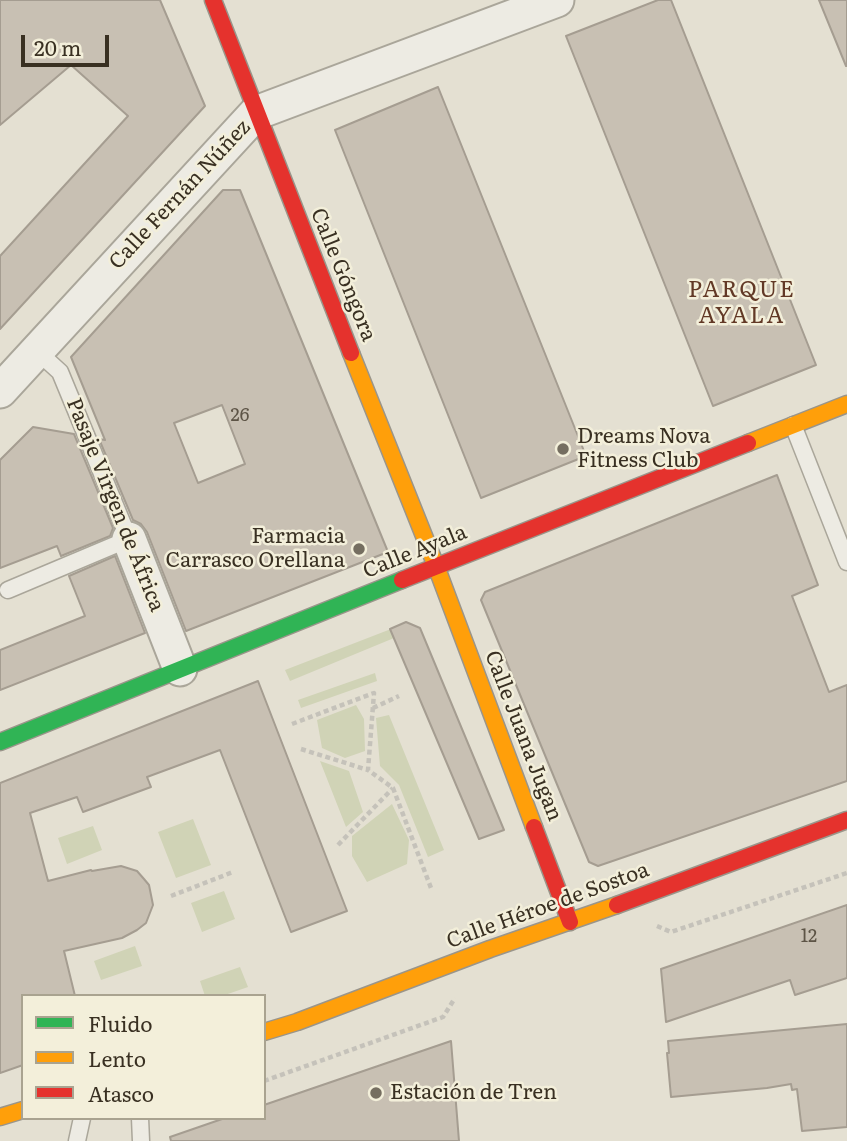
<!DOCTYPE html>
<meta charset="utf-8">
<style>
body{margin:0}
#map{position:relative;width:847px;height:1141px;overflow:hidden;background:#e4e0d2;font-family:Literata,serif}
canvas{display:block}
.legend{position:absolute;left:21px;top:994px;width:245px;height:126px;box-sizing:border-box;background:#f3efda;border:2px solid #a9a390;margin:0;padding:9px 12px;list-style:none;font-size:21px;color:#393022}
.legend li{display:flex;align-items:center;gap:14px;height:35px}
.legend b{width:35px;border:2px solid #a9a390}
.scale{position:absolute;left:21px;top:35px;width:88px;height:32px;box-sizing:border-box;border:4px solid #393022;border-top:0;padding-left:9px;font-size:21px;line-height:24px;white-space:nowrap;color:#393022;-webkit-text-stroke:5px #f3efda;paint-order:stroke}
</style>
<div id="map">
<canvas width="847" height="1141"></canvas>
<ul class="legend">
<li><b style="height:9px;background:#30b455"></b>Fluido</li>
<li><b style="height:9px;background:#ff9f0a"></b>Lento</li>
<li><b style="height:9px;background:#e5322d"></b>Atasco</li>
</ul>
<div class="scale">20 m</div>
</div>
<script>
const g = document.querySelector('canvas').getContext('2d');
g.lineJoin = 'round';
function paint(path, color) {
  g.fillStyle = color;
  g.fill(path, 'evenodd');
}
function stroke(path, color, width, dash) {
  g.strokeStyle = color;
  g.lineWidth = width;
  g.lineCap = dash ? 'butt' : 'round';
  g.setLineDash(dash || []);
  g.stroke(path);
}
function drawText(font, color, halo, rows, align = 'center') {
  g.font = font + ' Literata,serif';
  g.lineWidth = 5;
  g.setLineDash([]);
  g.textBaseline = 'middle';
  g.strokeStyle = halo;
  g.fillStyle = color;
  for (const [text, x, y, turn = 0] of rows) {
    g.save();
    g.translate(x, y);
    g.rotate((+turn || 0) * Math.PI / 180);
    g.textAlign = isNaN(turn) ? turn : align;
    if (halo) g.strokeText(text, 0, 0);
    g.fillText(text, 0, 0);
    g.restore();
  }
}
const green = new Path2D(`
 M 391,629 L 394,638 L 290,681 L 285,670 Z
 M 375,673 L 377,681 L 301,708 L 298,700 Z
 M 356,705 L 364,719 L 365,751 L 345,758 L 322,748 L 317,720 Z
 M 389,715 L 444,850 L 428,857 L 399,785 L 380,766 L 376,718 Z
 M 320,761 L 349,771 L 363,812 L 346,827 Z
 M 392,804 L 409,840 L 407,864 L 367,882 L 352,856 L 352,836 Z
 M 193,819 L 211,865 L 176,878 L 158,832 Z
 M 93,826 L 102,850 L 67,864 L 58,838 Z
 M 224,891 L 235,919 L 202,932 L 191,903 Z
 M 135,946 L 142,966 L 101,980 L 94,961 Z
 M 240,967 L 248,987 L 222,996 L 205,996 L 200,981 Z`);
const building = new Path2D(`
 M 0,0 L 160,0 L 205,106 L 0,329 L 0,256 L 128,116 L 71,65 L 0,125 Z
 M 658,0 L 671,0 L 816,365 L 713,406 L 566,36 Z
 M 819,0 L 847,0 L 847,66 L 846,66 Z
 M 438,87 L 586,456 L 481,498 L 335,130 Z
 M 223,190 L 240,190 L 388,552 L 186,631 L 147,532 L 141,524 L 133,520 L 99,439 L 105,440 L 71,357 ZM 222,405 L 245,464 L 198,483 L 174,423 Z
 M 33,427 L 74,434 L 113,528 L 110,536 L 61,556 L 57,546 L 0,568 L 0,460 Z
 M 777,475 L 818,585 L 792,596 L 829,692 L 847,685 L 847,781 L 598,866 L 589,862 L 481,600 L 485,592 Z
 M 115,556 L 145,633 L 0,690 L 0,650 L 85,616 L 69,576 Z
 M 406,622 L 420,628 L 504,830 L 479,839 L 390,629 Z
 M 258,681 L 347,911 L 291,932 L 220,750 L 147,777 L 151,787 L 83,812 L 77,797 L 30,813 L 48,881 L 91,870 L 92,871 L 121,866 L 137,871 L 144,879 L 149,885 L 153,905 L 146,923 L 137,930 L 122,938 L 64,951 L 75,996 L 23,996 L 23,1065 L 0,1073 L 0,783 Z
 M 847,905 L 847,978 L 795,995 L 790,980 L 666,1022 L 661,969 Z
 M 847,1024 L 847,1127 L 802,1131 L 797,1089 L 792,1090 L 791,1084 L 767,1088 L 671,1097 L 667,1053 L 669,1053 L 668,1041 Z
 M 451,1041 L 459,1141 L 171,1141 L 170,1137 L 225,1118 L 264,1118 L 264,1105 Z`);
const path = new Path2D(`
 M 373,708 L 399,696
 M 292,724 L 374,693 L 368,770 L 393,788 L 431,888
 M 301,749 L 368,770
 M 338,845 L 393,788
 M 171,896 L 233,872
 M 657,926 L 671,932 L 847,873
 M 264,1081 L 443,1017 L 455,998`);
const lane = new Path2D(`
 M 793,425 L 847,562
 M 8,590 L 129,539 L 60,372 L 37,351
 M 140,1118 L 141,1141
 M 77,1141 L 82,1118`);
const street = new Path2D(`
 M 0,391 L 256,113 L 557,0
 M 129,539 L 180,669`);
const fast = new Path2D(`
 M 0,742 L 402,580`);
const slow = new Path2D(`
 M 351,353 L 436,566 L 534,827
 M 748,443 L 847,404
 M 264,1032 L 297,1022 L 490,949 L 617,905
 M 0,1117 L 23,1110`);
const jam = new Path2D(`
 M 213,0 L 351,353
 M 402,580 L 748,443
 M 534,827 L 570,922
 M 617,905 L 847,820`);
const markers = [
 [563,449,7,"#756e60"],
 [359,549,7,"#756e60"],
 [376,1093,7,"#756e60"]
];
const numberNames = [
 ["26",240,416],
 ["12",809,937]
];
const streetNames = [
 ["Calle Fernán Núñez",180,195,-47],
 ["Calle Góngora",343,275,68],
 ["Pasaje Virgen de África",115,505,68],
 ["Calle Ayala",415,552,-22],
 ["Calle Juana Jugan",523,736,69],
 ["Calle Héroe de Sostoa",548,906,-20]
];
const poiNames = [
 ["Dreams Nova",577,437],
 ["Fitness Club",577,461],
 ["Farmacia",345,537,"right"],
 ["Carrasco Orellana",345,561,"right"],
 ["Estación de Tren",390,1093]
];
const neighbourhoodNames = [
 ["PARQUE",742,290],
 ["AYALA",742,316]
];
paint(green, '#d0d3b6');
paint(building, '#c8c0b3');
stroke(building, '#a59d91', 2);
stroke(lane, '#aaa69a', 19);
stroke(street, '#aaa69a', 37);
stroke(fast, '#9a958a', 19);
stroke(slow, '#9a958a', 19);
stroke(jam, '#9a958a', 19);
stroke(path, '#c5c2ba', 4.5, [5, 3.5]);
stroke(lane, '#edebe3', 16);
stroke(street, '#edebe3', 33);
stroke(fast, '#30b455', 16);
stroke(slow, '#ff9f0a', 16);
stroke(jam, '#e5322d', 16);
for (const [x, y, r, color] of markers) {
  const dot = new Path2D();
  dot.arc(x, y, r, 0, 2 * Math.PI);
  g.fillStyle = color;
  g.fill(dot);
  stroke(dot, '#f3efda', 2.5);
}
drawText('18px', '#5d5446', null, numberNames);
drawText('21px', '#393022', '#f3efda', streetNames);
drawText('21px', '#393022', '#f3efda', poiNames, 'left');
g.letterSpacing = '2px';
drawText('23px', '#623926', '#f3efda', neighbourhoodNames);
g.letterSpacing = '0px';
</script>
